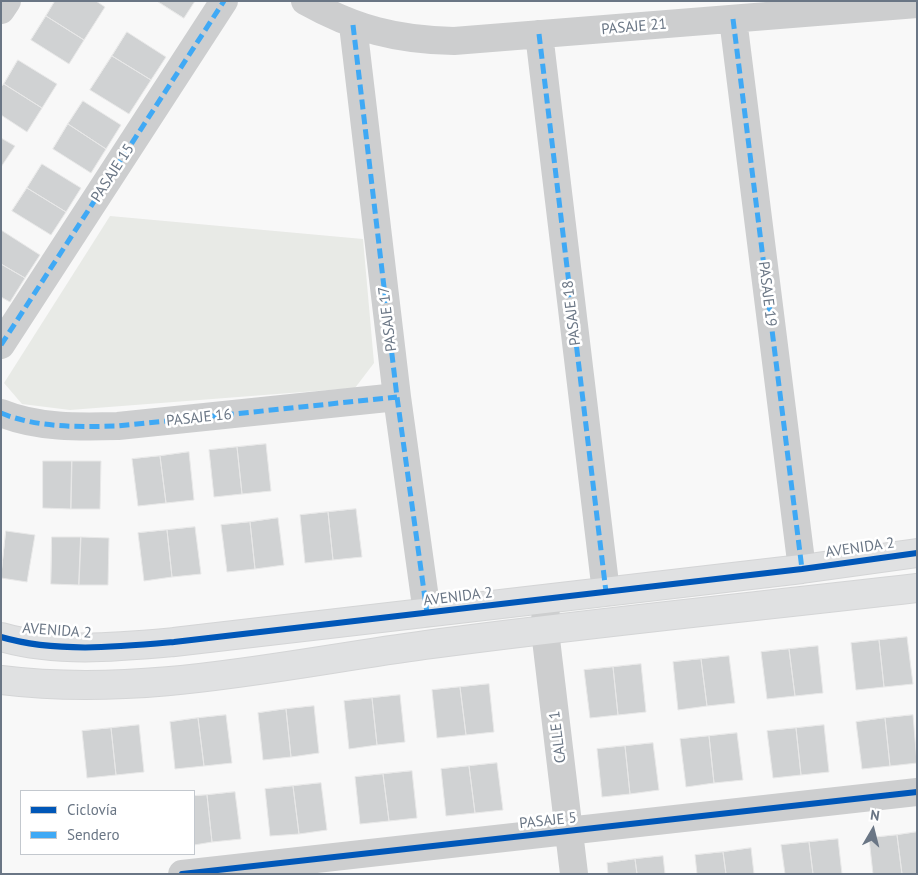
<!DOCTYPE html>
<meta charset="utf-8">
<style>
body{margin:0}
#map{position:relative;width:918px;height:875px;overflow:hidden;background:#f8f8f8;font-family:"PT Sans",sans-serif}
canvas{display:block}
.frame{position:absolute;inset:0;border:2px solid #6a7685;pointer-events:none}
.legend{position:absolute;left:20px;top:790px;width:175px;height:65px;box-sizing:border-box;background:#fff;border:1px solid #c3c8ce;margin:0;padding:6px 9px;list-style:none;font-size:15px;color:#6a7685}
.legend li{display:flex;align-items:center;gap:10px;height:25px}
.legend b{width:25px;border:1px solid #c3c8ce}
.north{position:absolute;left:848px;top:805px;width:50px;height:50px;-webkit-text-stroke:4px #fff;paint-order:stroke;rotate:8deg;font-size:14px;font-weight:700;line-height:20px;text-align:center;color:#6a7685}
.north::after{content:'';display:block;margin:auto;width:18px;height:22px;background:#6a7685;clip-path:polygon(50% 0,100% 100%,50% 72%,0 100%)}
</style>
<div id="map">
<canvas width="918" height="875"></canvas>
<div class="frame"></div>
<ul class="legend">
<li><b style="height:6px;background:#0057b8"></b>Ciclovía</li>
<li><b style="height:6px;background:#3fa9f5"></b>Sendero</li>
</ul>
<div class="north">N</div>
</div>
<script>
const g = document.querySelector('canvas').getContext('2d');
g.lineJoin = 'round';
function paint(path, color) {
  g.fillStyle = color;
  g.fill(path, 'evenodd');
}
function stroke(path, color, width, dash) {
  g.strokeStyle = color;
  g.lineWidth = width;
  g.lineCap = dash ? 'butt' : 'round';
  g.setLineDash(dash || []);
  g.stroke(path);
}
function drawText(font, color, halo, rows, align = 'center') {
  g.font = font + ' "PT Sans",sans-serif';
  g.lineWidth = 5;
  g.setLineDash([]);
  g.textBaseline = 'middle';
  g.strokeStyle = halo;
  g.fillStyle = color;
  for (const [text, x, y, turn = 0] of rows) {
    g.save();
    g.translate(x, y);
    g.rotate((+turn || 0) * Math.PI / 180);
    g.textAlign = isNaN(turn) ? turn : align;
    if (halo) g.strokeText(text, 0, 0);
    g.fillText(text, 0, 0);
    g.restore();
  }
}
const green = new Path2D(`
 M 110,216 L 363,239 L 374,363 L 355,388 L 70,410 L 22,404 L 4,383 Z`);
const building = new Path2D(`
 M 55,1 L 96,1 L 105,7 L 84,40 L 46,16 Z
 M 157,1 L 195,1 L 184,18 Z
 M 46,16 L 84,40 L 69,64 L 31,40 Z
 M 127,32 L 166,57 L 151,80 L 112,56 Z
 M 112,56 L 151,80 L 129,114 L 90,90 Z
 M 18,60 L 57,84 L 42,108 L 4,84 Z
 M 4,84 L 42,108 L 27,132 L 1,115 L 1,87 Z
 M 83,101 L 121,125 L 106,149 L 68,124 Z
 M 68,124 L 106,149 L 91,173 L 53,149 Z
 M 1,138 L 15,146 L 1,167 Z
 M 42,164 L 81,188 L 66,212 L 27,188 Z
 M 27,188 L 66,212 L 51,235 L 12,211 Z
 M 1,230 L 40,255 L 25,278 L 1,264 Z
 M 1,264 L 25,278 L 10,302 L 1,297 Z
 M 266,444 L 271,491 L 242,494 L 237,447 Z
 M 237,447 L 242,494 L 214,497 L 209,450 Z
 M 189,452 L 194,500 L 166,503 L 160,456 Z
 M 160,456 L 166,503 L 138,506 L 132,459 Z
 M 43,461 L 72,461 L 71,509 L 43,508 Z
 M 72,461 L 101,461 L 100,509 L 71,509 Z
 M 356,509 L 362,557 L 333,560 L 328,512 Z
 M 328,512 L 333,560 L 305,563 L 300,515 Z
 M 278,518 L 284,565 L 255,569 L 250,522 Z
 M 250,522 L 255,569 L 227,572 L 221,525 Z
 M 195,527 L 201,574 L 172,577 L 167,530 Z
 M 167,530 L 172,577 L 144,581 L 138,533 Z
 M 6,531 L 35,535 L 27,582 L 1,578 Z
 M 52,537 L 81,537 L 79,585 L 51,584 Z
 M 81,537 L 109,538 L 108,585 L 79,585 Z
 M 907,637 L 913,684 L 884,687 L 879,640 Z
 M 879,640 L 884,687 L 856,690 L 851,643 Z
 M 818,646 L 823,693 L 795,696 L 789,649 Z
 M 789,649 L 795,696 L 767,699 L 761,652 Z
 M 729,656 L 735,703 L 707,706 L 701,659 Z
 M 701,659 L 707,706 L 678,710 L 673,662 Z
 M 641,664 L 646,712 L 618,715 L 613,667 Z
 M 613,667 L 618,715 L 590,718 L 584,670 Z
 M 489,684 L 494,732 L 466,735 L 460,687 Z
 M 460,687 L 466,735 L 437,738 L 432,690 Z
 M 400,695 L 405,742 L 377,745 L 372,698 Z
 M 372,698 L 377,745 L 349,749 L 344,701 Z
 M 314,706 L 319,753 L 291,757 L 286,709 Z
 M 286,709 L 291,757 L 263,760 L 258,713 Z
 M 226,715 L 232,763 L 204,766 L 198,718 Z
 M 913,715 L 917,763 L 890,766 L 885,718 Z
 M 198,718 L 204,766 L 175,769 L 170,722 Z
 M 885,718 L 890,766 L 862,769 L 856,722 Z
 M 139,725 L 144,772 L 116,775 L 111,728 Z
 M 824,725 L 829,772 L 801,775 L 796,728 Z
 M 111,728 L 116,775 L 87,778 L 82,731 Z
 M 796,728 L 801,775 L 773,778 L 767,731 Z
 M 737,733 L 743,780 L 714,783 L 709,736 Z
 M 709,736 L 714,783 L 686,787 L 680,739 Z
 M 653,743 L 659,790 L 630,794 L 625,746 Z
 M 625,746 L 630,794 L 602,797 L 597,749 Z
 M 497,763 L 503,810 L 475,813 L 469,766 Z
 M 469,766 L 475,813 L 446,816 L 441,769 Z
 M 412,771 L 417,818 L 389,821 L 383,774 Z
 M 383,774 L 389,821 L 360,824 L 355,777 Z
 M 321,783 L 327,830 L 299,834 L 293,786 Z
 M 293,786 L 299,834 L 270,836 L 265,789 Z
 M 235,792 L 241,839 L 212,842 L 207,795 Z
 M 207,795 L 212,842 L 194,845 L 194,796 Z
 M 917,832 L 917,874 L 902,874 L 897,835 Z
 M 897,835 L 902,874 L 873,874 L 869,838 Z
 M 838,839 L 842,874 L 813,874 L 809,842 Z
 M 809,842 L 813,874 L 785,874 L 781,845 Z
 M 751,848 L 754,874 L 726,874 L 723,852 Z
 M 723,852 L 726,874 L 697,874 L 695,855 Z
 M 663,856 L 665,874 L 637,874 L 635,859 Z
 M 635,859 L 637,874 L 608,874 L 607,863 Z`);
const street = new Path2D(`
 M 305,1 C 355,29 397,40 454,41 L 917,4
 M 1,10 L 7,1
 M 733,19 L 802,569
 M 353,25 L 397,397 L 427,613
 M 539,34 L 606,592
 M 1,345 L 224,1
 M 1,413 C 37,428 79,427 118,426 L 397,397
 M 546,599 L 545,631 L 574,874
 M 182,874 L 917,792`);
const secondary = new Path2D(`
 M 1,637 C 56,653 118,647 174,642 L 802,569 L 917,553
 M 1,680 C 143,698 285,664 425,645 C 588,623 753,607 917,588`);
const quiet = new Path2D(`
 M 733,19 L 802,569
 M 353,25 L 397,397 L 427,613
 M 539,34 L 606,592
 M 1,345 L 224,1
 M 1,413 C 37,428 79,427 118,426 L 397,397`);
const cycleway = new Path2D(`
 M 1,637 C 56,653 118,647 174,642 L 802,569 L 917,553
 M 182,874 L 917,792`);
const streetNames = [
 ["PASAJE 21",634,27,-5],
 ["PASAJE 15",113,173,-57],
 ["PASAJE 19",767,294,83],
 ["PASAJE 18",572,313,-97],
 ["PASAJE 17",388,319,-97],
 ["PASAJE 16",199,418,-6],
 ["AVENIDA 2",860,548,-8],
 ["AVENIDA 2",458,597,-7],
 ["AVENIDA 2",57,631,4],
 ["CALLE 1",558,737,-97],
 ["PASAJE 5",548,821,-6]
];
paint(green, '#e8eae6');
paint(building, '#d0d2d3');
stroke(building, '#e8e8e8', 1);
stroke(secondary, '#d4d5d6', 30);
stroke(street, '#cdcecf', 28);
stroke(secondary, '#e0e1e2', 28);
stroke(quiet, '#3fa9f5', 5, [10, 5]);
stroke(cycleway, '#0057b8', 6);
drawText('15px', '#6a7685', '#fff', streetNames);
</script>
